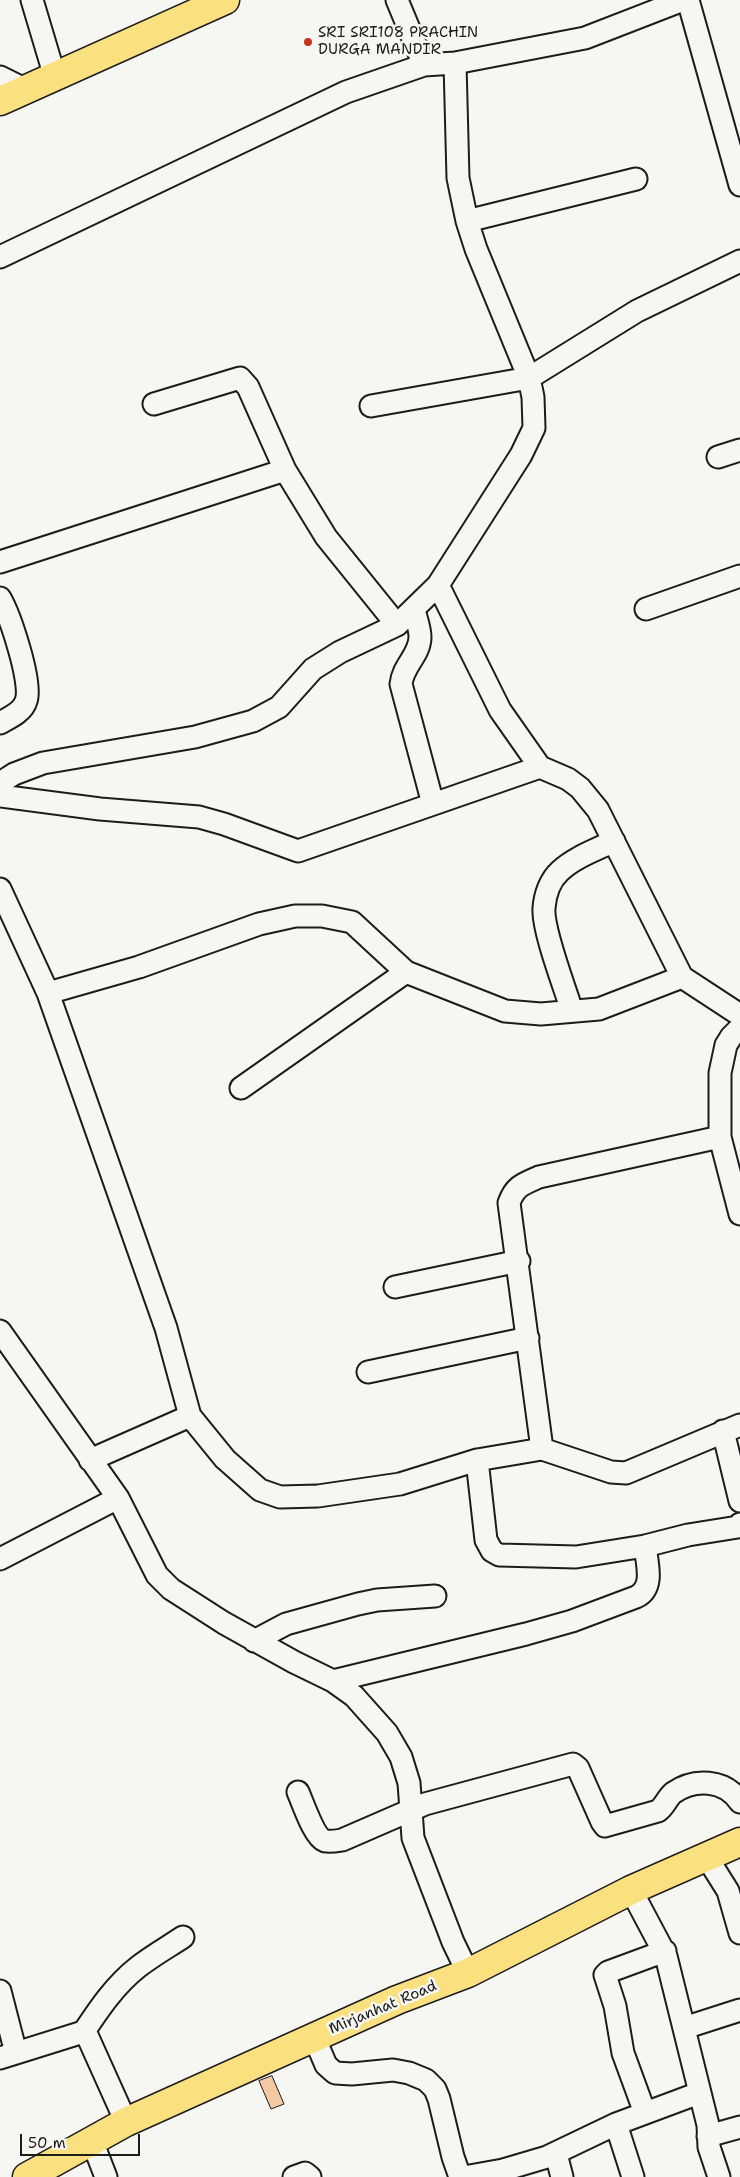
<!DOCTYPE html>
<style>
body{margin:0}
#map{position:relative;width:740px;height:2177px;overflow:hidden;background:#f6f6f2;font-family:"Shantell Sans",sans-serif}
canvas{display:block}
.scale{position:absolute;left:20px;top:2134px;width:120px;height:22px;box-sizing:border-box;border:2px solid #1c1c1c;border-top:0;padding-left:6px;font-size:15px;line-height:18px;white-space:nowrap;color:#1c1c1c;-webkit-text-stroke:4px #f6f6f2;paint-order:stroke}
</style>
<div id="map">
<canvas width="740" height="2177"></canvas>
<div class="scale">50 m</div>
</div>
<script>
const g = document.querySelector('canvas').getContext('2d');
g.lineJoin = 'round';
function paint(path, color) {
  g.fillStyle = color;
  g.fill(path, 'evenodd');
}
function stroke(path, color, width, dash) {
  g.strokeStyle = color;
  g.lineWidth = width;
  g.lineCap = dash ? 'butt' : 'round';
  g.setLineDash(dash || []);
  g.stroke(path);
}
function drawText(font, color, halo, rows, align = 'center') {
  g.font = font + ' "Shantell Sans",sans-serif';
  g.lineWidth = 5;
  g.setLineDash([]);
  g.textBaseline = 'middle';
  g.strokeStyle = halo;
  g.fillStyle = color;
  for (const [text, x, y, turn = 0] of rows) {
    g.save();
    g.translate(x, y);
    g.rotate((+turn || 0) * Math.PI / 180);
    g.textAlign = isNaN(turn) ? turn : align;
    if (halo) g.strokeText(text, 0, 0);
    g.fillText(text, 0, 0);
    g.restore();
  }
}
const building = new Path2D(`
 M 272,2076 L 284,2104 L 271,2109 L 259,2081 Z`);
const minor = new Path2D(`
 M 32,0 L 55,77
 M 397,0 L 424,65
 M 688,0 L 740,185
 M 0,77 L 26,90
 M 467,221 L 636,179
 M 0,257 L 346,92 L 424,65 L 455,63 L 585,38 L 683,0
 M 154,404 L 240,378 L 248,387 L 285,470 L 326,537 L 397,625
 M 371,406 L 529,378 L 637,311 L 740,261
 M 718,457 L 740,450
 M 0,562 L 285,470
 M 438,585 L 500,710 L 540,767 L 568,779 L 580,788 L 598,810 L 682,977 L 740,1015
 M 0,598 C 10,615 33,684 26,701 C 23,712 9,718 0,723
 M 646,609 L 740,576
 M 414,610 C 416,618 420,628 420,637 C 420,655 403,665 401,684 L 433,804
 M 0,783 L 14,774 L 43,763 L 195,737 L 253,721 L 279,707 L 313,669 L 340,652 L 397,625 L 438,585 L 521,455 L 534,428 L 533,397 L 529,378 L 476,249 L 467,221 L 458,178 L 455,63
 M 0,796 L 100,809 L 199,817 L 224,824 L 298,851 L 540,767
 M 0,889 L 48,993 L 166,1328 L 190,1416 L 225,1459 L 260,1490 L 280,1497 L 318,1496 L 400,1484 L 477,1460 L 542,1449 L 611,1472 L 626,1473 L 740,1425
 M 48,993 L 139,967 L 259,924 L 295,916 L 322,916 L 352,922 L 406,972 L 505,1011 L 541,1014 L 599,1009 L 682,977
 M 572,1011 C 565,988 542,929 544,908 C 545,895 550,880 560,871 C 575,857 596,850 614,841
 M 740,1028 L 731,1037 L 726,1045 L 720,1073 L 720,1137 L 740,1214
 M 241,1088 L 406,972
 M 395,1287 L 519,1261
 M 0,1331 L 118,1498 L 157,1575 L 171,1589 L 224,1623 L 294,1662 L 333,1681 L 354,1696 L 387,1733 L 401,1757 L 409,1783 L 413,1838 L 453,1942 L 468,1973
 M 368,1372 L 528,1338
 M 723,1431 L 740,1501
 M 542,1449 L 509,1203 C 515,1186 523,1184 539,1177 L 720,1137
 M 90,1460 L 190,1416
 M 477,1460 L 486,1540 L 492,1551 L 499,1555 L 576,1557 L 645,1546 L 688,1535 L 738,1527 L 740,1524
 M 0,1559 L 118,1498
 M 254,1641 L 286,1624 L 358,1604 L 377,1600 L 435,1596
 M 333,1681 L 526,1634 L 572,1621 L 636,1597 C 655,1588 647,1564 645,1546
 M 298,1792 C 303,1803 314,1837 325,1841 C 331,1842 336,1841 342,1840 L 425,1804 L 573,1764 L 578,1768 L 602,1822 L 605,1826 L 658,1811 C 665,1806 667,1798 673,1793 C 694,1778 725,1779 740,1802
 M 706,1856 L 728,1891 L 740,1933
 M 631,1890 L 666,1956 L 708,2125 L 709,2147 L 719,2177
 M 0,1991 L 16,2053
 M 684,2028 L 740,2010
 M 83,2033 C 99,2009 115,1985 138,1967 C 152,1956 168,1947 183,1937
 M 314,2037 L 326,2065 L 335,2073 L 352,2074 L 393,2070 L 409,2073 L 426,2080 L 435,2089 L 439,2099 L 453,2157 L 460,2177
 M 0,2058 L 80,2033 L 86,2033 L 126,2122
 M 645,2113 L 623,2053 L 615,2006 L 605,1975 L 608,1972 L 665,1951
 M 616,2124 L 633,2177
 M 708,2136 L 740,2127
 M 92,2141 L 106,2177
 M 556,2154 L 562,2177
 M 294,2177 L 305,2173 L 310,2177
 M 464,2177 L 503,2170 L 547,2157 L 616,2124 L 699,2093`);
const major = new Path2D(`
 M 0,101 L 225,0
 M 27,2177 L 126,2122 L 397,2000 L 468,1973 L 631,1890 L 740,1842`);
const markers = [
 [308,42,5,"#c8321e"]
];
const poiNames = [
 ["SRI SRI108 PRACHIN",318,33],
 ["DURGA MANDIR",318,50]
];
const streetNames = [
 ["Mirjanhat Road",383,2008,-23]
];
paint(building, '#f3c8a2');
stroke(building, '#1c1c1c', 1);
stroke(minor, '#1c1c1c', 25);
stroke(major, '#1c1c1c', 31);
stroke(minor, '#f6f6f2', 21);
stroke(major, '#fbe080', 28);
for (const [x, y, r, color] of markers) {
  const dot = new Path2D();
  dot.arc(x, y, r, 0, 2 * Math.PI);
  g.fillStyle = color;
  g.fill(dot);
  stroke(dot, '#f6f6f2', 2);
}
drawText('15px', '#1c1c1c', '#f6f6f2', poiNames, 'left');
drawText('15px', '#1c1c1c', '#f6f6f2', streetNames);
</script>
